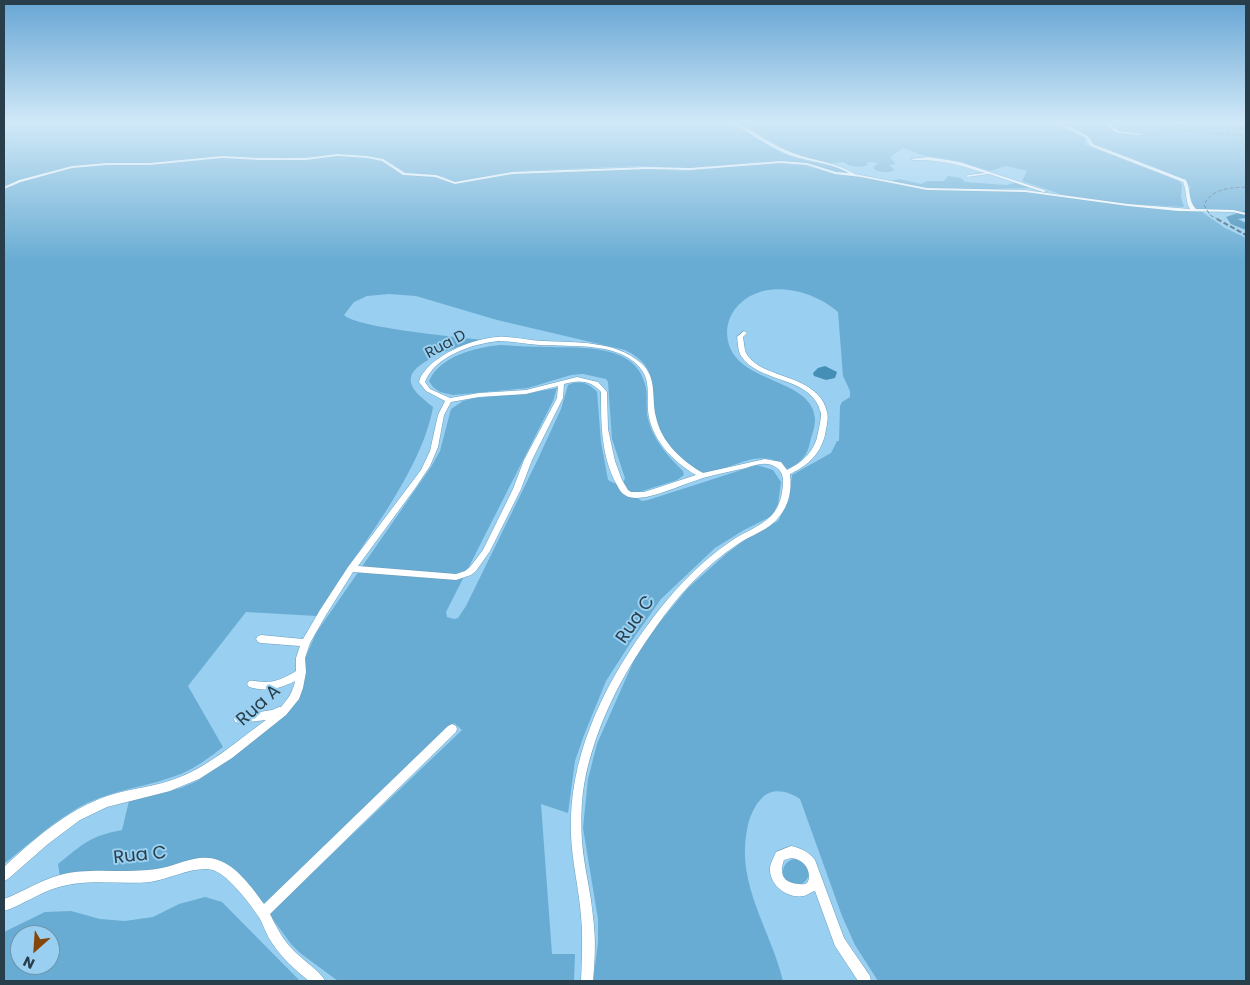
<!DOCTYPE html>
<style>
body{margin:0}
#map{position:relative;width:1250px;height:985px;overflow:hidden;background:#99cff0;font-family:Poppins,sans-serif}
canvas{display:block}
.frame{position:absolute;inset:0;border:5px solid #283e4b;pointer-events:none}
.north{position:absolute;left:10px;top:925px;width:50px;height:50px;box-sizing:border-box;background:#99cff0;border:1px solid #6c95ae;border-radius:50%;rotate:206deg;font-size:14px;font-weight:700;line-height:20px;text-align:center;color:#283e4b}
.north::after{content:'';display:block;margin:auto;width:18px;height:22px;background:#85460c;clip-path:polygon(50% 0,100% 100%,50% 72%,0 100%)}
</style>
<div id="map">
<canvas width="1250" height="985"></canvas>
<div class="frame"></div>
<div class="north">N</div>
</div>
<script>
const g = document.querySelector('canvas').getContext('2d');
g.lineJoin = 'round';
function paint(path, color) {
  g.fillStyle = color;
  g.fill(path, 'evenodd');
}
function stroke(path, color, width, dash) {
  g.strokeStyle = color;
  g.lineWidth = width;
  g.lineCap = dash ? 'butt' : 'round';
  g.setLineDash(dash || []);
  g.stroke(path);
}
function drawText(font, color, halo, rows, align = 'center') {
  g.font = font + ' Poppins,sans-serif';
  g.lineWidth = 4;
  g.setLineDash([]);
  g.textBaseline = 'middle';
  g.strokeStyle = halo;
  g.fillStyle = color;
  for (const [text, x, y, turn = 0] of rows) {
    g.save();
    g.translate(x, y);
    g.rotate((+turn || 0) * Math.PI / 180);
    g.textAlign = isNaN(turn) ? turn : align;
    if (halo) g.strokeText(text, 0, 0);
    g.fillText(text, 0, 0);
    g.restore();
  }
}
const green = new Path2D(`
 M 4,123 L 728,123 C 751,132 769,148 791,156 C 810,164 833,163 851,174 L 832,172 L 803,163 L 758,162 L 688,168 L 640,166 L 519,171 L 454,182 L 442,176 L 404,172 L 386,160 L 373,157 L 351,154 L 287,158 L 226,156 L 152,163 L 70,167 L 22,179 L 4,186 Z
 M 738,123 L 1055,123 L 1086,139 L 1085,143 L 1086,145 L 1179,181 L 1182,185 L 1181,197 L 1184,207 L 1126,204 L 1063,195 L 1022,181 L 1027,171 L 1006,166 L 991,171 L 948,159 L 925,156 L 903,148 L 890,157 L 896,164 L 889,165 L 895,170 C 889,173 881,173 874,169 L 874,166 L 878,164 L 875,162 L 867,162 L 868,165 C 860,168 849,167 844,162 C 838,162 833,164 826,163 C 790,157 769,139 738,123 Z
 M 1060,123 L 1165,123 L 1211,128 L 1235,127 L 1246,130 L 1246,212 L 1230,210 L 1195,209 L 1190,200 L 1190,187 L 1185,180 L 1096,147 L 1090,142 L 1092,140 C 1083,131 1071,129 1060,123 Z
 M 336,156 L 367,157 L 382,161 L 402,174 L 434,177 L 454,184 L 514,174 L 642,169 L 686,171 L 765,163 L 804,165 L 837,175 L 860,176 L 924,189 L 1033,192 L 1137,207 L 1202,212 L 1225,228 L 1246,238 L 1246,981 L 878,981 L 855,945 L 842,916 L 800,799 C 790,792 774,787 764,796 C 755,804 749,817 747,830 C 736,885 771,930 783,981 L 593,981 L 598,943 L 598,919 L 583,828 L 588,779 L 597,744 L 635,658 L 654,629 L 688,588 L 726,554 L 753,534 L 778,521 L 789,500 L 792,475 L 831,453 L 837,441 L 839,441 L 840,406 L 842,402 L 850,397 L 850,391 L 843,376 L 838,312 C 811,288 760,277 735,309 C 727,320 725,332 729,345 C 742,384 813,379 815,419 C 815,428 812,434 810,442 C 808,455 800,464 787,469 C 758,439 720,482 696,470 C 679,461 663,441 657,423 C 648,391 663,369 625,350 L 497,320 L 416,296 L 389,294 L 367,296 L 354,302 L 344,315 C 357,328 458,337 482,340 C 467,343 414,360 411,377 C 408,389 425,400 433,407 C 421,476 353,554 317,616 L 246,612 L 188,686 L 223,747 C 210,757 197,767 181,774 C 151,786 117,789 87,803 C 57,818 30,843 4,864 L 4,189 L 20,182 L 69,168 L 107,164 L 142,165 L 225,157 L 306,159 Z
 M 948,176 L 961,178 L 965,182 L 1006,185 L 1016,183 L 1029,188 L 965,190 L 924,188 L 891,181 L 899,179 L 921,184 L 927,181 L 944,181 Z
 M 501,345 C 517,346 534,347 550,347 C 582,348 635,344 645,384 C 648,394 646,404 647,414 C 651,438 667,455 683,471 L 684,475 L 677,480 L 636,493 L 635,497 L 642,501 L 648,500 L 757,465 L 773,470 L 781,482 L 778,504 L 772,516 L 744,530 L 715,548 L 661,599 L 633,639 L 606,681 L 584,735 L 575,761 L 568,813 L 541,804 L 552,954 L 575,954 L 574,981 L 338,981 L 300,953 L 291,944 L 269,914 L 462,730 L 454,723 L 264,908 L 228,867 L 176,868 L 60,877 L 58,864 C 83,844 90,836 122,830 L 129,801 L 181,788 L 197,781 L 227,761 L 254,740 L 301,691 L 305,679 L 304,661 L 316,633 L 431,467 L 440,451 L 451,409 L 463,401 L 474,398 L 524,394 L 557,388 L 553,401 L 446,612 L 447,617 L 454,619 L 458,618 L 466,606 L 537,461 L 561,409 L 568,385 C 580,380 589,383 597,392 L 601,442 L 608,480 L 618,485 L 623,483 L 625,478 L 612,439 L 608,382 L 606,379 L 583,374 L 571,375 L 528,388 L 453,395 L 440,392 L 433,387 L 429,381 C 440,356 476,347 501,345 Z
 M783 872a13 13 0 1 1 26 0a13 13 0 1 1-26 0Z
 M 205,897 L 222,902 L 300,981 L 4,981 L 4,932 L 45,912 L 71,911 L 100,919 L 125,921 L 153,917 L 179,904 ZM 20,935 L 50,935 L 50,965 L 20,965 Z`);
const water = new Path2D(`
 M 825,366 L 837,372 L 835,378 L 826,380 L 814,376 L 813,373 L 818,368 Z`);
const river = new Path2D(`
 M 1173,123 L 1214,126 L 1235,124 L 1246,127 L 1246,131 C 1226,127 1190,134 1173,123 Z
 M 1246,210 L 1245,218 L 1238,219 L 1246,223 L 1246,230 L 1231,224 L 1226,217 Z`);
const minor = new Path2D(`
 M 733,123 L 738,123 C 756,133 773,146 793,153 C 814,161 836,162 855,174 L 927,188 L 1025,190 L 1128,204 L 1190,209 C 1185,201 1187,191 1183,182 L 1090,146 L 1086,138 L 1056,123 L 1061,123 L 1088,136 L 1093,144 L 1186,180 C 1191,190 1188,201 1196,209 L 1233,210 L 1246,213 L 1246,215 L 1233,212 L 1178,211 L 1128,206 L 1025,192 L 927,190 L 861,177 L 835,174 L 807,165 L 781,163 L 690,170 L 648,169 L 512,174 L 455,184 L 435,177 L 403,175 L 382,161 L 367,158 L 337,156 L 306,160 L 259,160 L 222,158 L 150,165 L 107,165 L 72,168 L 21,182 L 4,189 L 4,187 L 19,180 L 72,166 L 107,163 L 150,163 L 222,156 L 259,158 L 306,158 L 337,154 L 367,156 L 383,159 L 405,173 L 436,175 L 455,182 L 512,172 L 648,167 L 690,168 L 781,161 L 807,163 L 836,172 L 849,173 C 832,163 811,162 792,156 C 772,149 751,134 733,123 Z
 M 1103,123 L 1108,123 L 1119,131 L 1142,134 L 1140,135 L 1117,133 Z
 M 929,157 L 960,162 L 1047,191 L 1043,192 L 989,174 L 967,177 L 967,175 L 968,175 L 985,173 C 961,165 939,159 913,160 L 911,159 Z
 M 744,331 L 747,333 L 743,337 C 744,342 744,348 746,353 C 749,359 757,365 763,368 C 786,379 821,383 827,412 C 829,418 826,429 825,435 C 820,455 807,466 790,474 C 792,490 789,505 779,517 C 769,530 751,535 738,544 C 705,566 678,595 656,627 C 622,674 594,728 584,785 C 581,803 581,823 582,842 C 584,867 591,892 593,917 C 596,938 595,960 593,981 L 581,981 C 582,959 583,938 581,916 C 579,889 572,862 571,835 C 568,760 601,690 644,630 C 668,596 696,565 731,541 C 744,532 760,527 771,516 C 780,507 783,493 783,480 C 783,471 776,465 767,464 C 760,463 752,466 746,468 C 732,471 717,474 703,478 C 684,484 665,493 646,497 C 640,498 630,499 625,495 C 621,493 619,489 617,485 C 601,457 601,423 601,392 C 590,380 579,380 564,384 L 563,398 L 532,460 L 521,489 L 490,551 L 476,571 L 471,575 L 456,580 L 353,572 L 326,615 L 310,643 L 305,658 L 306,672 L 303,688 L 299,699 L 286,715 L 232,758 L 199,779 L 170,791 L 107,807 L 80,820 L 48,844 L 8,879 L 4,881 L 4,867 C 34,839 67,810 107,796 C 131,788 157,787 180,777 C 212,764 238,740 266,720 L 239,723 L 235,722 L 234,719 L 235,716 L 272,710 L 279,707 L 281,707 C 288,699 293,692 295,681 C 280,689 265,692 249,687 L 247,684 L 249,681 C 254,680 259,682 265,682 C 277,682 286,677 296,671 L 296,658 L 300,646 L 261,643 L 258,642 L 256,639 L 258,636 L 261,635 L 303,639 L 320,610 L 348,567 L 421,470 L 430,451 L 438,415 L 445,401 L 426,391 L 419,382 C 420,378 421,375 424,372 C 438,353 475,338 498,337 C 513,336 528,341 544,341 C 577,343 614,340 641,363 C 658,378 651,398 656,417 C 661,442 682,461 703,473 L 765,459 L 781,462 L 787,470 C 803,462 815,451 818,433 C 819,428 821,420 821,414 C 821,412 819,409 819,407 C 806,376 759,383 741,356 C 738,351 738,343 737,337 ZM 498,341 C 512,341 526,344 540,345 C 571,347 624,341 643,372 C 650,383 647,398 648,410 C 650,438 673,462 696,475 L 644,492 L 631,492 L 628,490 L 622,480 L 615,461 L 608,429 L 607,392 L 598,382 L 577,377 L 526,390 L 479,393 L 450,398 L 430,389 L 425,382 C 435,356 472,344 498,341 ZM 558,386 L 557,398 L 524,460 L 513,489 L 483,550 L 470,567 L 465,571 L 456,574 L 358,566 L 416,487 L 430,466 L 438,447 L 444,415 L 451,402 L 479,397 L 526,394 Z
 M 452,724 L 456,726 L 457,729 L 456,732 L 270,914 C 277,928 283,940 294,951 C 302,959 322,973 325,981 L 309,981 C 295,970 282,958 272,943 C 267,936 264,927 260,919 C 251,905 239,890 226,878 C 220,873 214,869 206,869 C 187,869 169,879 150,882 C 120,885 89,878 59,887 C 40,892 23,905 4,911 L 4,899 C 23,892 40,880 60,875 C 93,866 128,875 162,868 C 180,864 199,853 218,860 C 238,867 252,888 264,904 L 448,726 Z
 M 791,846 C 801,848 809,852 815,860 L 844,938 L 870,976 L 871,981 L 858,981 L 835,946 L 815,891 C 811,892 807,895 804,896 C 788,899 771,886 770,871 C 769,865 774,857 776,852 ZM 791,858 C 801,859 808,865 809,875 C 809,878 809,880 807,883 C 804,885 802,884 799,884 C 783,883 779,874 784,860 Z`);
const railFar1 = new Path2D(`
 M 1143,123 L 1174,129 L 1246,136
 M 1219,220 L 1210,215 L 1204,205 C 1212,188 1229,188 1246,187`);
const rail = new Path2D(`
 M 1217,219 L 1246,235`);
const streetNames = [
 ["Rua D",446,345,-28]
];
const nearStreetnames = [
 ["Rua C",636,620,-55],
 ["Rua A",259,706,-42],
 ["Rua C",140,856,-6]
];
paint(green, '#69acd3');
paint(water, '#458fb7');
paint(river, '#458fb7');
stroke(minor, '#689dbc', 1);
paint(minor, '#fff');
stroke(railFar1, '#48677a', 1, [4, 2]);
stroke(rail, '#48677a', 2, [5, 2.5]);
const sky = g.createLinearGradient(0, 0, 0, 261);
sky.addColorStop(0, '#67a5d4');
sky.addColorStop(0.47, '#d1e9f8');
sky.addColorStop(1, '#d1e9f800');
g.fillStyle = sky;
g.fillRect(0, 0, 1250, 261);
drawText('15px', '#283e4b', '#99cff0', streetNames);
drawText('18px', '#283e4b', '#99cff0', nearStreetnames);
</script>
